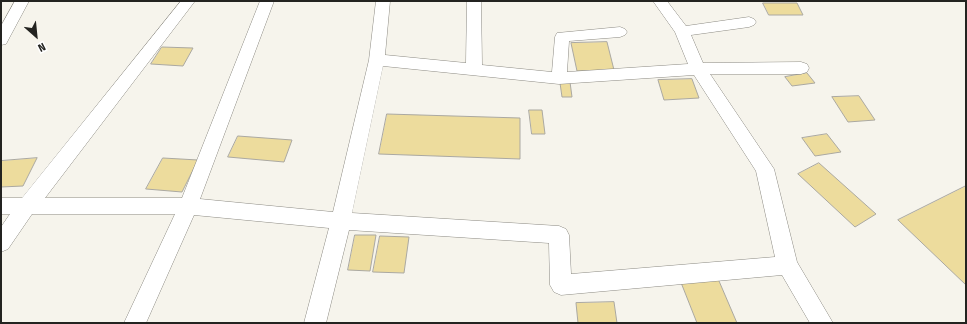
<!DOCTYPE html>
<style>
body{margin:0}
#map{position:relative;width:967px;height:324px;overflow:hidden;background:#f6f4ec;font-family:"Fira Sans Condensed",sans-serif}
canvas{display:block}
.frame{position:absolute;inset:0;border:2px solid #232320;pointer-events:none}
.north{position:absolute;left:16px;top:16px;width:40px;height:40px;-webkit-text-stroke:3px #fff;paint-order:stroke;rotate:153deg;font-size:11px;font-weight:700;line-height:16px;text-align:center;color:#232320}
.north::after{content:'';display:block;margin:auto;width:14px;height:18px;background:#232320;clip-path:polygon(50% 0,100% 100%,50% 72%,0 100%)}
</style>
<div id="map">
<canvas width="967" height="324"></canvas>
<div class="frame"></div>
<div class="north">N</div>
</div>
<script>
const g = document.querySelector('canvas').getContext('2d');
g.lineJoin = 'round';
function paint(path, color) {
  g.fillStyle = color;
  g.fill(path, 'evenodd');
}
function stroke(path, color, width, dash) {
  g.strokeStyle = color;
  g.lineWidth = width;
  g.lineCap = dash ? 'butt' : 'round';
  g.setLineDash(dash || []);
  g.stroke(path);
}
const building = new Path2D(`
 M 763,3 L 797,3 L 803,15 L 769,15 Z
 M 607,42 L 614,70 L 577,71 L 571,43 Z
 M 162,47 L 193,48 L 183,66 L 151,64 Z
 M 807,73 L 815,83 L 792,86 L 785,77 Z
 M 692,79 L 699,98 L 664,100 L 658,80 Z
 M 570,82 L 572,97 L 562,97 L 560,83 Z
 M 859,96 L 875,120 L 848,122 L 832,97 Z
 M 529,110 L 542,110 L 545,134 L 532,134 Z
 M 387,114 L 520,118 L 520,159 L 379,154 Z
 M 827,134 L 841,152 L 815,156 L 802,138 Z
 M 238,136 L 292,140 L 284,162 L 228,157 Z
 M 37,158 L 23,186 L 1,187 L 1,161 Z
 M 163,158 L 198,160 L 182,192 L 146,189 Z
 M 819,163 L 876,214 L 855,227 L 798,174 Z
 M 966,186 L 966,285 L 898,220 Z
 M 355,235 L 376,235 L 370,271 L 348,270 Z
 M 380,236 L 409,237 L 404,273 L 373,272 Z
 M 716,274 L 737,323 L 697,323 L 680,280 Z
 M 614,302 L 617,323 L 578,323 L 576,303 Z`);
const minor = new Path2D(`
 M 15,1 L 29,1 L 6,44 L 1,45 L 1,26 Z
 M 181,1 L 195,1 L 45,198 L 182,198 L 260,1 L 274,1 L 200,199 L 333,212 L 369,60 L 376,1 L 390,1 L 385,55 L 466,63 L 467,1 L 481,1 L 482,65 L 552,72 L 555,37 L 557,33 L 620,27 L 625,29 L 627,32 L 625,35 L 620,37 L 569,41 L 567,72 L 688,64 L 675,32 L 653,1 L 667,1 L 686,26 L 749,17 L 754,19 L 756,22 L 754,25 L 749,27 L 691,35 L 703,63 L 801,62 L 807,64 L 809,68 L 807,72 L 801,74 L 710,74 L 774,169 L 797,262 L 833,323 L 810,323 L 782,275 L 561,295 L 554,292 L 550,285 L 549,243 L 349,230 L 326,323 L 304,323 L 329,228 L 194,215 L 146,323 L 124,323 L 175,214 L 32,214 L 8,249 L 1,252 L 1,227 L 10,214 L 1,214 L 1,198 L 22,198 ZM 383,66 L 559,84 L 694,75 L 756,171 L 775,257 L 571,274 L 569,235 L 566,229 L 559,226 L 352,213 Z`);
paint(building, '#eddc9d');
stroke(building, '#aaa8a1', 1);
stroke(minor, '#8c8a83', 1);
paint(minor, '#fff');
</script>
